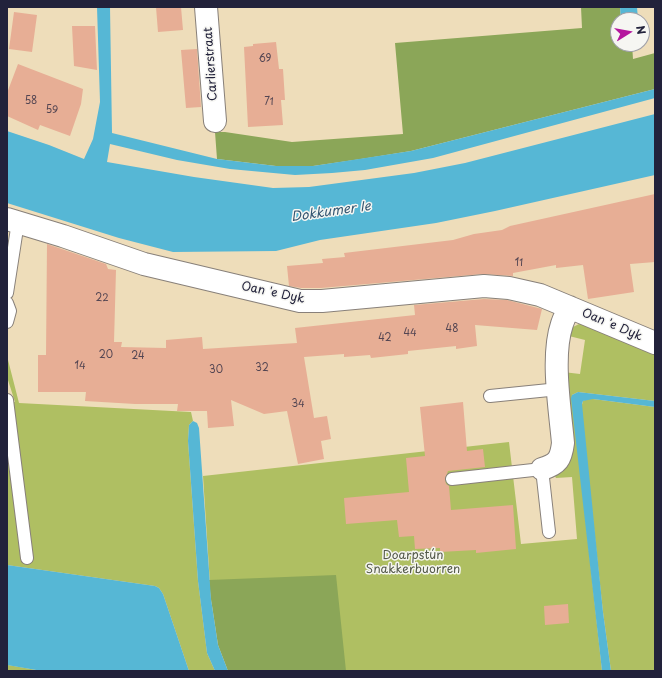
<!DOCTYPE html>
<meta charset="utf-8">
<style>
body{margin:0}
#map{position:relative;width:662px;height:678px;overflow:hidden;background:#eeddba;font-family:"Playpen Sans",sans-serif}
canvas{display:block}
.frame{position:absolute;inset:0;border:8px solid #22223b;pointer-events:none}
.north{position:absolute;left:610px;top:12px;width:40px;height:40px;box-sizing:border-box;background:#f6f6f2;border:1px solid #a1a1a9;border-radius:50%;rotate:79deg;font-size:11px;font-weight:700;line-height:16px;text-align:center;color:#22223b}
.north::after{content:'';display:block;margin:auto;width:14px;height:18px;background:#b5179e;clip-path:polygon(50% 0,100% 100%,50% 72%,0 100%)}
</style>
<div id="map">
<canvas width="662" height="678"></canvas>
<div class="frame"></div>
<div class="north">N</div>
</div>
<script>
const g = document.querySelector('canvas').getContext('2d');
g.lineJoin = 'round';
function paint(path, color) {
  g.fillStyle = color;
  g.fill(path, 'evenodd');
}
function stroke(path, color, width, dash) {
  g.strokeStyle = color;
  g.lineWidth = width;
  g.lineCap = dash ? 'butt' : 'round';
  g.setLineDash(dash || []);
  g.stroke(path);
}
function drawText(font, color, halo, rows, align = 'center') {
  g.font = font + ' "Playpen Sans",sans-serif';
  g.lineWidth = 3;
  g.setLineDash([]);
  g.textBaseline = 'middle';
  g.strokeStyle = halo;
  g.fillStyle = color;
  for (const [text, x, y, turn = 0] of rows) {
    g.save();
    g.translate(x, y);
    g.rotate((+turn || 0) * Math.PI / 180);
    g.textAlign = isNaN(turn) ? turn : align;
    if (halo) g.strokeText(text, 0, 0);
    g.fillText(text, 0, 0);
    g.restore();
  }
}
const green = new Path2D(`
 M 581,323 L 655,352 L 655,401 L 578,392 L 572,395 L 602,671 L 228,671 L 211,599 L 203,476 L 509,442 L 521,544 L 577,539 L 572,477 L 556,478 L 555,476 L 563,372 L 580,374 L 585,340 L 569,336 L 573,327 Z
 M 7,356 L 19,403 L 191,412 L 193,421 L 189,425 L 188,441 L 198,581 L 207,653 L 215,671 L 189,671 L 163,594 L 159,588 L 155,586 L 7,565 L 7,402 L 15,402 L 7,377 Z
 M 587,399 L 593,399 L 655,407 L 655,671 L 611,671 L 603,612 L 581,408 L 583,401 Z
 M 7,665 L 8,665 L 42,671 L 7,671 Z`);
const forest = new Path2D(`
 M 581,7 L 620,7 L 621,20 L 618,20 L 618,44 L 632,44 L 633,59 L 655,53 L 655,89 L 411,151 L 361,159 L 313,166 L 276,166 L 217,159 L 215,132 L 225,132 L 292,142 L 403,134 L 395,43 L 582,28 Z
 M 336,575 L 346,671 L 228,671 L 218,645 L 211,599 L 209,580 Z`);
const water = new Path2D(`
 M 97,7 L 110,7 L 112,133 L 217,159 L 276,166 L 313,166 L 411,151 L 655,89 L 655,98 L 433,158 L 365,170 L 332,173 L 295,175 L 230,169 L 177,160 L 110,144 L 107,162 L 194,177 L 273,188 L 309,187 L 414,173 L 465,163 L 655,114 L 655,175 L 495,211 L 436,223 L 320,240 L 276,251 L 173,252 L 119,238 L 7,203 L 7,131 L 49,145 L 84,159 L 93,139 L 100,102 Z
 M 620,7 L 637,7 L 638,20 L 621,20 Z
 M 578,392 L 655,401 L 655,407 L 593,399 L 583,401 L 582,404 L 603,612 L 611,671 L 602,671 L 571,398 L 572,395 Z
 M 193,421 L 197,423 L 199,428 L 211,599 L 218,645 L 228,671 L 215,671 L 207,653 L 198,581 L 188,441 L 189,425 Z
 M 7,565 L 155,586 L 159,588 L 163,594 L 189,671 L 42,671 L 7,665 Z`);
const building = new Path2D(`
 M 156,7 L 181,7 L 183,30 L 158,32 Z
 M 14,12 L 37,15 L 32,52 L 9,49 Z
 M 72,26 L 95,26 L 97,70 L 74,66 Z
 M 276,42 L 279,69 L 283,69 L 285,100 L 281,100 L 283,125 L 248,127 L 244,47 L 253,46 L 253,44 Z
 M 197,49 L 201,107 L 186,108 L 181,50 Z
 M 18,64 L 83,89 L 81,104 L 70,136 L 40,125 L 38,130 L 7,116 L 7,93 Z
 M 655,194 L 655,262 L 630,264 L 634,292 L 588,299 L 583,265 L 556,268 L 556,265 L 513,273 L 513,276 L 483,274 L 321,288 L 301,288 L 289,286 L 287,266 L 323,263 L 322,259 L 345,257 L 344,253 L 453,240 L 474,234 L 502,230 L 510,226 Z
 M 47,244 L 106,264 L 108,269 L 116,270 L 114,342 L 122,342 L 121,347 L 166,348 L 166,340 L 202,337 L 203,349 L 297,343 L 295,328 L 415,315 L 414,305 L 484,299 L 507,300 L 542,309 L 537,330 L 475,325 L 477,346 L 456,349 L 456,346 L 408,351 L 408,354 L 371,358 L 370,355 L 344,357 L 344,354 L 304,357 L 314,418 L 327,416 L 331,439 L 321,441 L 324,459 L 298,464 L 287,411 L 264,414 L 231,400 L 234,426 L 208,428 L 207,411 L 177,411 L 178,404 L 135,404 L 85,401 L 86,392 L 38,392 L 38,355 L 46,355 Z
 M 463,402 L 467,451 L 483,449 L 485,467 L 448,471 L 445,479 L 446,484 L 449,486 L 451,510 L 513,505 L 516,549 L 476,553 L 476,550 L 440,552 L 440,548 L 415,549 L 414,536 L 399,537 L 397,520 L 346,524 L 344,498 L 409,492 L 406,458 L 425,456 L 420,407 Z
 M 568,604 L 569,623 L 545,625 L 544,606 Z`);
const lane = new Path2D(`
 M 7,293 L 18,222
 M 7,303 L 10,311 L 7,322
 M 490,396 L 559,389
 M 7,400 L 27,558
 M 452,479 L 542,469 L 549,532`);
const street = new Path2D(`
 M 206,7 L 215,121
 M 7,219 L 63,236 L 144,264 L 300,301 L 322,301 L 484,286 L 509,288 L 540,295 L 655,343
 M 542,469 C 558,464 561,459 563,443 C 560,409 551,356 562,324 C 564,318 567,312 569,307`);
const numberNames = [
 ["69",265,59],
 ["58",31,101],
 ["71",269,102],
 ["59",52,110],
 ["11",519,263],
 ["22",102,298],
 ["48",452,329],
 ["44",410,333],
 ["42",385,338],
 ["20",106,355],
 ["24",138,356],
 ["14",80,366],
 ["32",262,368],
 ["30",216,370],
 ["34",298,404]
];
const streetNames = [
 ["Carlierstraat",211,64,-94],
 ["Oan 'e Dyk",273,293,12],
 ["Oan 'e Dyk",612,325,23]
];
const parkNames = [
 ["Doarpstún",413,556],
 ["Snakkerbuorren",413,570]
];
const waterNames = [
 ["Dokkumer Ie",331,212,-8]
];
paint(green, '#afbf62');
paint(forest, '#8ba658');
paint(water, '#56b7d5');
paint(building, '#e7ae95');
stroke(lane, '#88807a', 14);
stroke(street, '#88807a', 24);
stroke(lane, '#fff', 12);
stroke(street, '#fff', 22);
drawText('10px', '#534552', null, numberNames);
drawText('12px', '#22223b', '#f6f6f2', streetNames);
drawText('12px', '#535949', '#f6f6f2', parkNames);
drawText('italic 13px', '#345671', '#f6f6f2', waterNames);
</script>
